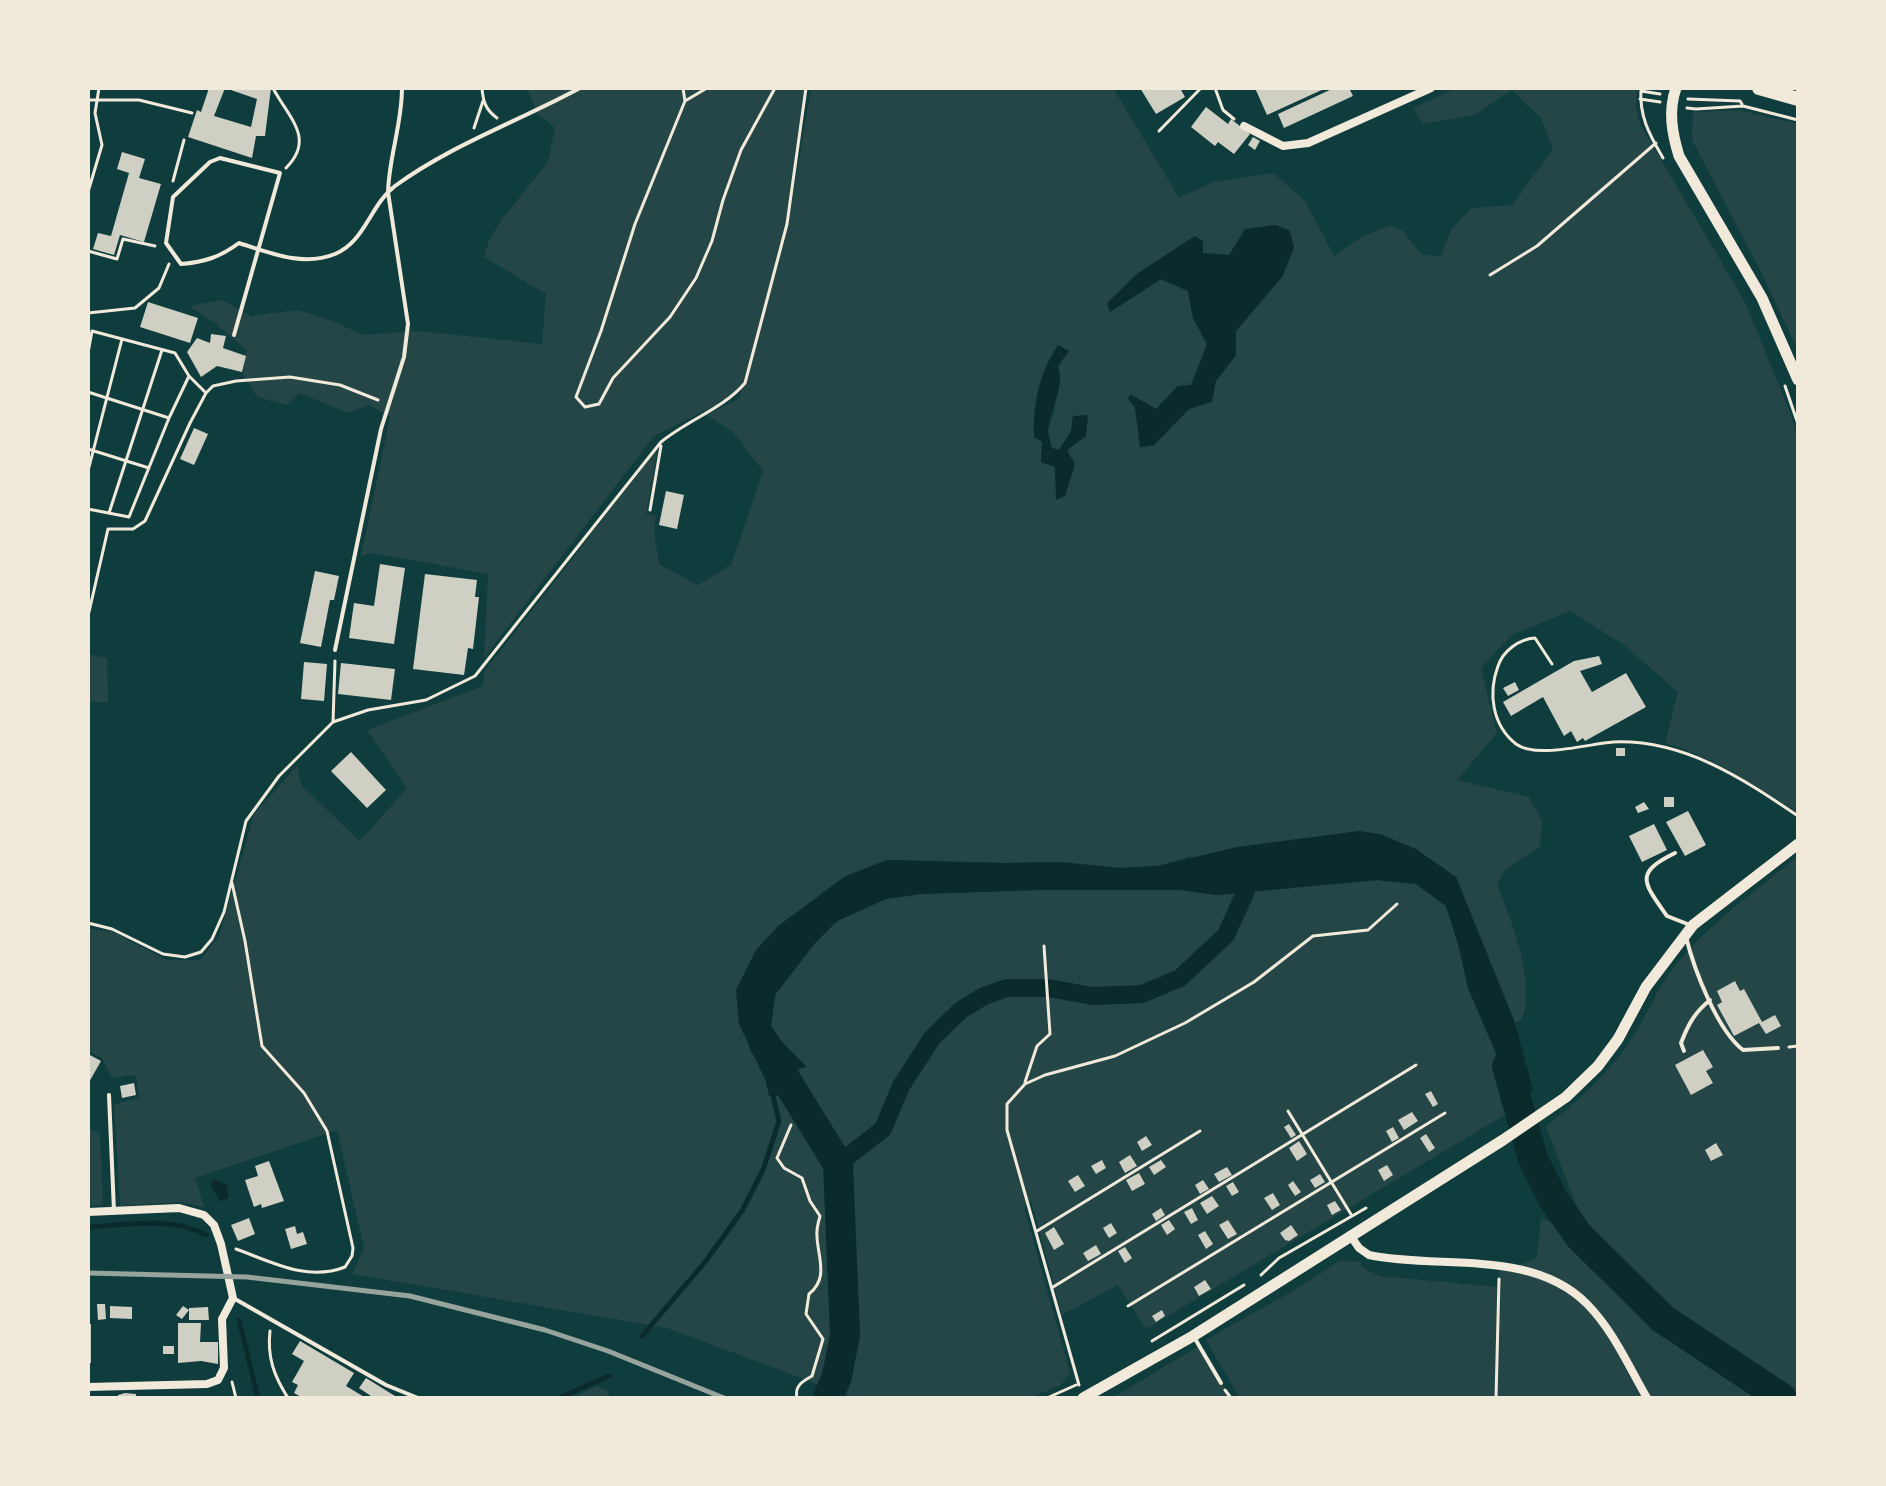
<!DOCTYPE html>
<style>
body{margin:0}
#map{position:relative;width:1886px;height:1486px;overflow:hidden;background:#0f3d3e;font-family:"Public Sans",sans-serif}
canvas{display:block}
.frame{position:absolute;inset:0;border:90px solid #f1e9da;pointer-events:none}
</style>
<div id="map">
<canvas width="1886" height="1486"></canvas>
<div class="frame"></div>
</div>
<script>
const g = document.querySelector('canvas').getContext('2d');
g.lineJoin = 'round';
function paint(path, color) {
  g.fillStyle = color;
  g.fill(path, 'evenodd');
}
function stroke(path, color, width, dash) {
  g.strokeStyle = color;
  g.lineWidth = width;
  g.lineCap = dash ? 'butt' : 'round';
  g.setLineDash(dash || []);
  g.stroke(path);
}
const green = new Path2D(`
 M 527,88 L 806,88 L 790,214 L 811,88 L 1113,88 L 1179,198 L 1213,182 L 1273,173 L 1305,201 L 1334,256 L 1363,236 L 1392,225 L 1403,231 L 1422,255 L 1441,256 L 1451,230 L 1471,208 L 1512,205 L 1553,149 L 1541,118 L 1512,90 L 1474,115 L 1423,124 L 1413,108 L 1457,88 L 1637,88 L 1636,107 L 1641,126 L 1745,302 L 1791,415 L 1798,439 L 1798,813 C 1755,786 1713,756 1665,743 L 1678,692 L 1624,645 L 1570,611 L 1512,635 L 1481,668 L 1497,733 L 1457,780 L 1529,797 L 1542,821 L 1540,846 L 1505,870 L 1497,884 C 1511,921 1536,980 1522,1019 L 1515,1023 L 1456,877 L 1188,857 L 1158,866 L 1120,868 L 1060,862 L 1005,863 L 887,860 L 846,876 L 821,893 L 739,1023 L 766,1081 L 770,1096 L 777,1096 C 780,1078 790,1071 806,1067 L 783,1043 L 771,1026 L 775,995 L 815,943 L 837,921 L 886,899 L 920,894 L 1038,890 L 1181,890 L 1216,895 L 1377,880 L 1416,884 L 1446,906 L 1459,947 L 1468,988 L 1496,1053 L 1508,1113 L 1146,1329 L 1118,1285 L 1062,1315 L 1031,1201 L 1024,1207 L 1070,1373 L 1061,1385 L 1030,1398 L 855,1398 L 667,1328 L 352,1274 L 364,1248 L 337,1130 L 195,1178 L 204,1207 L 178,1202 L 120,1206 L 114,1104 L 139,1098 L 136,1075 L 112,1078 L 102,1058 L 88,1051 L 88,929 L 111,931 L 167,960 L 200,960 L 219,937 L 254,814 L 297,766 L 302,786 L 360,841 L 407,788 L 367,730 L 483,686 L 484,672 L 656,451 L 657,455 L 646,514 L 656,516 L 654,532 L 659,564 L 698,585 L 731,565 L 763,471 L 733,432 L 706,415 L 740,398 L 743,385 L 733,397 L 654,436 L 484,658 L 488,574 L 372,553 L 361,556 L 390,417 L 369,405 L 349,413 L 299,393 L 287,405 L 258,397 L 243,374 L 246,350 L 214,322 L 189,306 L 222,300 L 251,316 L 298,310 L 333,321 L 363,335 L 418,331 L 542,344 L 546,294 L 484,257 L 489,240 L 502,219 L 548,162 L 555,128 L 536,112 ZM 1203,241 L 1202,253 L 1229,255 L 1294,248 L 1282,277 L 1236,331 L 1236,355 L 1216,381 L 1154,445 L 1140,447 L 1135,407 L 1156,409 L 1178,386 L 1191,385 L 1207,345 L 1193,318 L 1188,291 L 1160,279 L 1111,312 ZM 1058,345 L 1055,410 L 1048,430 L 1052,448 L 1059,450 L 1071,431 L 1073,416 L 1088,416 L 1067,450 L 1057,499 L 1055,467 L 1041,462 L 1042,442 Z
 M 1739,110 L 1798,124 L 1798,351 L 1760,270 L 1692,140 L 1693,112 Z
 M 88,654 L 107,658 L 108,702 L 88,702 Z
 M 1798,856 L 1798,1398 L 1240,1398 L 1206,1340 C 1251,1313 1299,1291 1340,1260 L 1361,1262 L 1361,1267 L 1380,1276 L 1498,1287 L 1500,1267 L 1511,1268 L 1537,1258 L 1541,1218 L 1590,1242 L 1546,1126 C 1577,1102 1605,1077 1628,1044 C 1647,1018 1657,986 1679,961 C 1711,923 1759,888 1798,856 Z
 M 88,1128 L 100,1134 L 103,1205 L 88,1206 Z
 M 1199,1346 L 1231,1398 L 1112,1398 Z
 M 597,1386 L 607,1391 L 610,1396 L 622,1398 L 572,1398 Z`);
const water = new Path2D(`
 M 1276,225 L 1290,231 L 1294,248 L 1282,277 L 1236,331 L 1236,355 L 1216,381 L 1212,402 L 1189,409 L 1154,445 L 1140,447 L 1135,407 L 1128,399 L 1130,394 L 1156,409 L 1178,386 L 1191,385 L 1207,344 L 1193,318 L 1188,291 L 1161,279 L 1110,312 L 1107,303 L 1138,273 L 1195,236 L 1203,241 L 1203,253 L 1229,255 L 1245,229 Z
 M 1058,345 L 1069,351 L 1058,366 C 1065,388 1051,407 1048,429 C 1048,434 1050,442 1052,448 L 1059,450 L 1071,431 L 1073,416 L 1088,415 L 1086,436 L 1067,450 L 1075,464 L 1065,496 L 1056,500 L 1055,467 L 1041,462 L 1042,442 L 1034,437 C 1033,403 1039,374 1058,345 Z
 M 1359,831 L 1380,834 L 1416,849 L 1456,877 L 1515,1023 L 1533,1090 L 1508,1113 L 1496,1053 L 1468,988 L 1459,947 L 1446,906 L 1416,884 L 1377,880 L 1216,895 L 1181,890 L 1038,890 L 920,894 L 886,899 L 837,921 L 815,943 L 775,995 L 771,1026 L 783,1043 L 807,1067 C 790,1070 780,1078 777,1096 L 769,1096 L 766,1081 L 739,1024 L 736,990 L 756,950 L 778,926 L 846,876 L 887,860 L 1005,863 L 1060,862 L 1120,868 L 1158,866 L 1237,847 Z
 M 214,1179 L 227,1185 L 228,1198 L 220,1201 L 210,1184 Z`);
const stream = new Path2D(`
 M 88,1227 C 125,1225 172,1216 206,1235
 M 239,1320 L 258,1398
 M 642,1336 L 705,1262 L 742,1211 L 763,1170 L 779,1121 L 773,1096
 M 559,1398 L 609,1376`);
const canal = new Path2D(`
 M 838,1164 L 883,1129 L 901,1086 L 932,1038 L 961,1010 L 984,996 L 1007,988 L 1048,988 L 1093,996 L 1142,994 L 1180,978 L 1226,935 L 1254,873`);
const river = new Path2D(`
 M 764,1044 L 838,1164 L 845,1335 L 837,1376 L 828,1398
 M 1507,1066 L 1533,1159 L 1553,1199 L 1579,1236 L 1663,1319 L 1782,1398`);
const building = new Path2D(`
 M 209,88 L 225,88 L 214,116 L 251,127 L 257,99 L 225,88 L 271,88 L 265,136 L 256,136 L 252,158 L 188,137 L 197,110 L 201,112 Z
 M 1140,88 L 1180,88 L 1185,97 L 1156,114 Z
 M 1255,88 L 1326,88 L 1267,115 Z
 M 1334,88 L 1349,88 L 1353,96 L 1284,128 L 1278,114 Z
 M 1206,107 L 1228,124 L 1231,119 L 1250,134 L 1234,154 L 1218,142 L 1215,146 L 1191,127 Z
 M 1253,137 L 1260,141 L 1255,150 L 1248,145 Z
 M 122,152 L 145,159 L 139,178 L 161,184 L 144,242 L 120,235 L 114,255 L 93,249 L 98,233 L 111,236 L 129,173 L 117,169 Z
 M 148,302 L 198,318 L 190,343 L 140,327 Z
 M 211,334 L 226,336 L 223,348 L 246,356 L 242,372 L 217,366 L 201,377 L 187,352 L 197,338 L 210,343 Z
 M 194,428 L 208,434 L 194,465 L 180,459 Z
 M 666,491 L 684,495 L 677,529 L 659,525 Z
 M 380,564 L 405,568 L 394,644 L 349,638 L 354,603 L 374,606 Z
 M 315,571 L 339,576 L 334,600 L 330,600 L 321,647 L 300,643 Z
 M 425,574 L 477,580 L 475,597 L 479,597 L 473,649 L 468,648 L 464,675 L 413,669 Z
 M 1599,656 L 1602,664 L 1580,671 L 1592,692 L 1626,673 L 1646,707 L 1585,741 L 1583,738 L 1577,742 L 1571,731 L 1564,736 L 1543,697 L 1511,716 L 1503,702 L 1574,661 Z
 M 304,662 L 327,664 L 324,701 L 301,699 Z
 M 341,663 L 395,669 L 391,700 L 338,694 Z
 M 1515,682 L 1519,690 L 1508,696 L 1503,688 Z
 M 1616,748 L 1625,748 L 1625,756 L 1616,756 Z
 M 351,752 L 386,790 L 367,808 L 331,771 Z
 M 1664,797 L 1674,797 L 1674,807 L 1664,807 Z
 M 1644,802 L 1649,809 L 1638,813 L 1635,807 Z
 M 1688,811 L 1706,845 L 1685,856 L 1666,822 Z
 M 1654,824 L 1667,850 L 1642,862 L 1629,836 Z
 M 1735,981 L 1740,991 L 1744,989 L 1762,1022 L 1775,1015 L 1781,1026 L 1766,1034 L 1759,1023 L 1734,1036 L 1717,1005 L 1722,1002 L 1717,991 Z
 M 1703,1050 L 1713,1067 L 1706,1071 L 1713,1083 L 1691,1095 L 1675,1065 Z
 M 88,1054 L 101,1061 L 88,1084 Z
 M 134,1083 L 136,1095 L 122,1098 L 120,1086 Z
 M 1431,1091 L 1438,1104 L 1433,1107 L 1425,1094 Z
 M 1412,1112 L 1418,1121 L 1404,1130 L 1398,1120 Z
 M 1289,1124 L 1296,1135 L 1291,1138 L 1284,1127 Z
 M 1393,1127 L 1399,1138 L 1392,1142 L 1386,1131 Z
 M 1426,1134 L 1435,1148 L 1429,1152 L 1420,1138 Z
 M 1146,1136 L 1152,1145 L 1142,1151 L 1137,1142 Z
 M 1299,1141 L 1307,1154 L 1297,1161 L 1289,1148 Z
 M 1716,1143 L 1723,1155 L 1711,1161 L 1705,1150 Z
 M 1130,1155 L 1137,1166 L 1125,1173 L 1119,1162 Z
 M 1102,1160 L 1106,1168 L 1096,1174 L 1091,1166 Z
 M 1161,1160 L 1166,1167 L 1154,1175 L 1149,1167 Z
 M 269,1161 L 284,1201 L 262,1208 L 261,1204 L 254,1207 L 245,1180 L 258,1176 L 255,1166 Z
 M 1387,1165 L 1393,1175 L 1384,1181 L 1378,1170 Z
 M 1227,1167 L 1232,1175 L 1219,1182 L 1214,1174 Z
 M 1139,1173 L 1145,1184 L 1132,1191 L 1126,1180 Z
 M 1320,1174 L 1325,1182 L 1315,1188 L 1310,1180 Z
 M 1078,1175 L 1085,1186 L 1075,1192 L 1068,1181 Z
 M 1203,1180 L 1209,1189 L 1200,1194 L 1195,1185 Z
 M 1293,1181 L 1301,1192 L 1295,1196 L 1288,1185 Z
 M 1233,1182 L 1239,1192 L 1232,1196 L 1226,1186 Z
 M 1273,1193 L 1280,1205 L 1272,1210 L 1264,1198 Z
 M 1212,1196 L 1219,1206 L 1207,1214 L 1200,1203 Z
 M 1335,1201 L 1341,1210 L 1332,1215 L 1327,1205 Z
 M 1161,1208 L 1165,1215 L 1156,1221 L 1152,1214 Z
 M 1192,1208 L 1198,1220 L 1191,1224 L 1184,1212 Z
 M 249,1218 L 255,1234 L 238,1241 L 231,1225 Z
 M 1169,1220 L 1175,1229 L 1167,1235 L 1161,1225 Z
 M 1228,1220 L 1237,1234 L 1228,1239 L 1219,1225 Z
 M 1111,1223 L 1117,1233 L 1109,1238 L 1103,1228 Z
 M 1291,1225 L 1298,1235 L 1289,1241 L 1285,1240 L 1280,1233 Z
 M 295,1226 L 297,1234 L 303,1232 L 307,1244 L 291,1249 L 285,1229 Z
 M 1054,1227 L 1064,1244 L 1054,1250 L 1045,1233 Z
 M 1205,1231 L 1213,1244 L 1206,1249 L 1198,1235 Z
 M 1096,1245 L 1101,1254 L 1088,1261 L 1083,1253 Z
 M 1125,1247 L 1132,1258 L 1125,1263 L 1118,1251 Z
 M 1205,1280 L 1211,1289 L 1199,1296 L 1194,1287 Z
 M 97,1304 L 105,1304 L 106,1319 L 98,1320 Z
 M 110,1306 L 132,1307 L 132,1319 L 110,1318 Z
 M 183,1306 L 189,1310 L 182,1319 L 176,1315 Z
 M 208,1307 L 209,1320 L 189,1320 L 189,1308 Z
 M 1162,1310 L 1165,1316 L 1156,1322 L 1152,1316 Z
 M 178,1323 L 201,1323 L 200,1342 L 218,1342 L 218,1364 L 201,1361 L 178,1363 Z
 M 88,1324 L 91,1324 L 91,1363 L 88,1363 Z
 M 300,1341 L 354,1373 L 346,1386 L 366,1398 L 303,1398 L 294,1393 L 298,1385 L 292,1382 L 304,1361 L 292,1354 Z
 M 163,1346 L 174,1346 L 174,1354 L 163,1354 Z
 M 366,1378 L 395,1396 L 394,1398 L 374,1398 L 359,1388 Z
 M 125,1393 L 136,1394 L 136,1398 L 118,1398 L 118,1395 Z`);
const path = new Path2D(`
 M 482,88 C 483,102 486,110 497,118
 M 683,88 L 685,101 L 635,224 L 601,331 L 576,397 L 585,407 L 599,404 L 613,378 L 670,317 L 696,278 L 712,241 L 723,200 L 741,150 L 775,88
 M 1215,88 L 1223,110 L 1234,119
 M 1641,88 C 1639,116 1649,134 1663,158
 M 274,90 C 290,119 315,139 286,168
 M 1641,91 L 1660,94
 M 1640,99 L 1660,102
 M 1688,99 L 1740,101 L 1742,104
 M 88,100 L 139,100 L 192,113
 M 685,101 L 707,88
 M 1687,108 L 1696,109 L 1743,106 L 1798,120
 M 474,128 L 483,101
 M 1159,131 L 1201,88
 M 173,181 L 184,140
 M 88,192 L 102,145 L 95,113 L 99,88
 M 88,251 L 117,259 L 123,239 L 155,246
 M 1490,275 L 1537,246 L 1656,143
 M 88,313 L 135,308 L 159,288 L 169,264
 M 88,353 L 92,331 L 175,353 L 189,376 L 206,393
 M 1785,386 L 1798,424
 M 88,392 L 169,418
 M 88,449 L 149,468
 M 88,471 L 122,339
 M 88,509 L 129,517 L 169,418 L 189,376
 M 650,510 L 661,446
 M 109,513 L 162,350
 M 89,612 L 108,529 L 133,529 L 145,521 L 190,423 L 206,393 L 213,386 L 236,381 L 290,377 L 340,385 L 378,400
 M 1552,664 L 1535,638 C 1519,639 1503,651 1498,666 C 1488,693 1492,725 1516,744 C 1536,759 1588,744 1613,742 C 1683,739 1742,778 1798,816
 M 333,722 L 335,661
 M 232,883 L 245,941 L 262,1046 L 304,1093 L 327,1131 L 353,1248 L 352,1256 L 345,1267 C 307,1282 272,1262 236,1249
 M 88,923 L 112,929 L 163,954 L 185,957 L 201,952 L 212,939 L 224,912 L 246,821 L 279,776 L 333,722 L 368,710 L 426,700 L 475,676 L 661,442 C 688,420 724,408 745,383 L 787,224 L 806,88
 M 1789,1047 L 1798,1046
 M 1025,1082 L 1037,1046 L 1050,1034 L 1044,946
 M 1288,1111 L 1352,1216
 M 791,1125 L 777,1158 L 784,1168 L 802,1178 L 810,1201 L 820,1216 C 818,1223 816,1230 817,1237 C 818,1258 829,1278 809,1294 L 806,1314 L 823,1339 L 812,1376 C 803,1381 794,1386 797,1398
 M 1037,1231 L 1200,1131
 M 1261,1275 L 1279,1258 L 1366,1208
 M 1053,1287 L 1416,1065
 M 1128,1306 L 1445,1113
 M 270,1331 C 267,1357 274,1376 288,1398
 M 1152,1341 L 1244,1285
 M 232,1382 L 236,1398
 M 1079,1385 L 1007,1130 L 1007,1104 L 1025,1084 L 1045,1075 L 1115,1056 L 1185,1023 L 1254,982 L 1313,936 L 1368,930 L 1397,904
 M 1225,1390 L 1231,1398
 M 1047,1398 L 1076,1385
 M 1496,1398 L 1499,1279`);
const service = new Path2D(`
 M 234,335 L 280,173 L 220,158 L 210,162 L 173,197 L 166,243 L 181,264 C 205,262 220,257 239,243 C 270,253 303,267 335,254 C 365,242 370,205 395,186 C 451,145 519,121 580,88
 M 335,650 L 381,429 L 404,357 L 408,324 L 388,192 C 389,157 402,124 402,88
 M 1675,853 C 1634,873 1643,882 1667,916 L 1690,925
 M 1686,937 C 1694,969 1717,1030 1743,1050 L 1778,1048
 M 1684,1051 L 1681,1043 C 1688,1025 1694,1013 1710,1000
 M 109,1095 L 114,1211
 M 235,1299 L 386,1385 L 418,1398
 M 1194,1337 L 1221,1383`);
const minor = new Path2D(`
 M 1244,126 L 1283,146 L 1308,143 L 1431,88
 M 88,1212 L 179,1208 L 204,1215 L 214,1225 L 221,1244 L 233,1298 L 222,1319 L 224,1368 L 218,1380 L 207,1384 L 88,1387
 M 1350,1235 L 1359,1248 L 1369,1255 C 1439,1270 1532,1248 1587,1304 C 1613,1330 1629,1367 1647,1398`);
const tertiary = new Path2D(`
 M 1676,88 C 1668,111 1672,133 1679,156 L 1762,298 L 1798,380
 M 1083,1398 L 1193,1336 L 1503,1140 L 1566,1097 L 1598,1066 L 1618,1039 L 1646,987 L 1693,925 L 1798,844`);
const primary = new Path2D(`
 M 1759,88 L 1798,99`);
const rail = new Path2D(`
 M 88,1273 L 247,1277 L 410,1296 L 545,1330 L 608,1351 L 724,1398`);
paint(green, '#244646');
paint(water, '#0a2a2b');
stroke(stream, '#0a2a2b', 5);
stroke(canal, '#0a2a2b', 18);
stroke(river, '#0a2a2b', 30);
paint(building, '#cfcfc3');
stroke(path, '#f1e9da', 3);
stroke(service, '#f1e9da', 4);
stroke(minor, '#f1e9da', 8);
stroke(tertiary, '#f1e9da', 11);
stroke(primary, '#f1e9da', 14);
stroke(rail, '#97a49c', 5);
</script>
